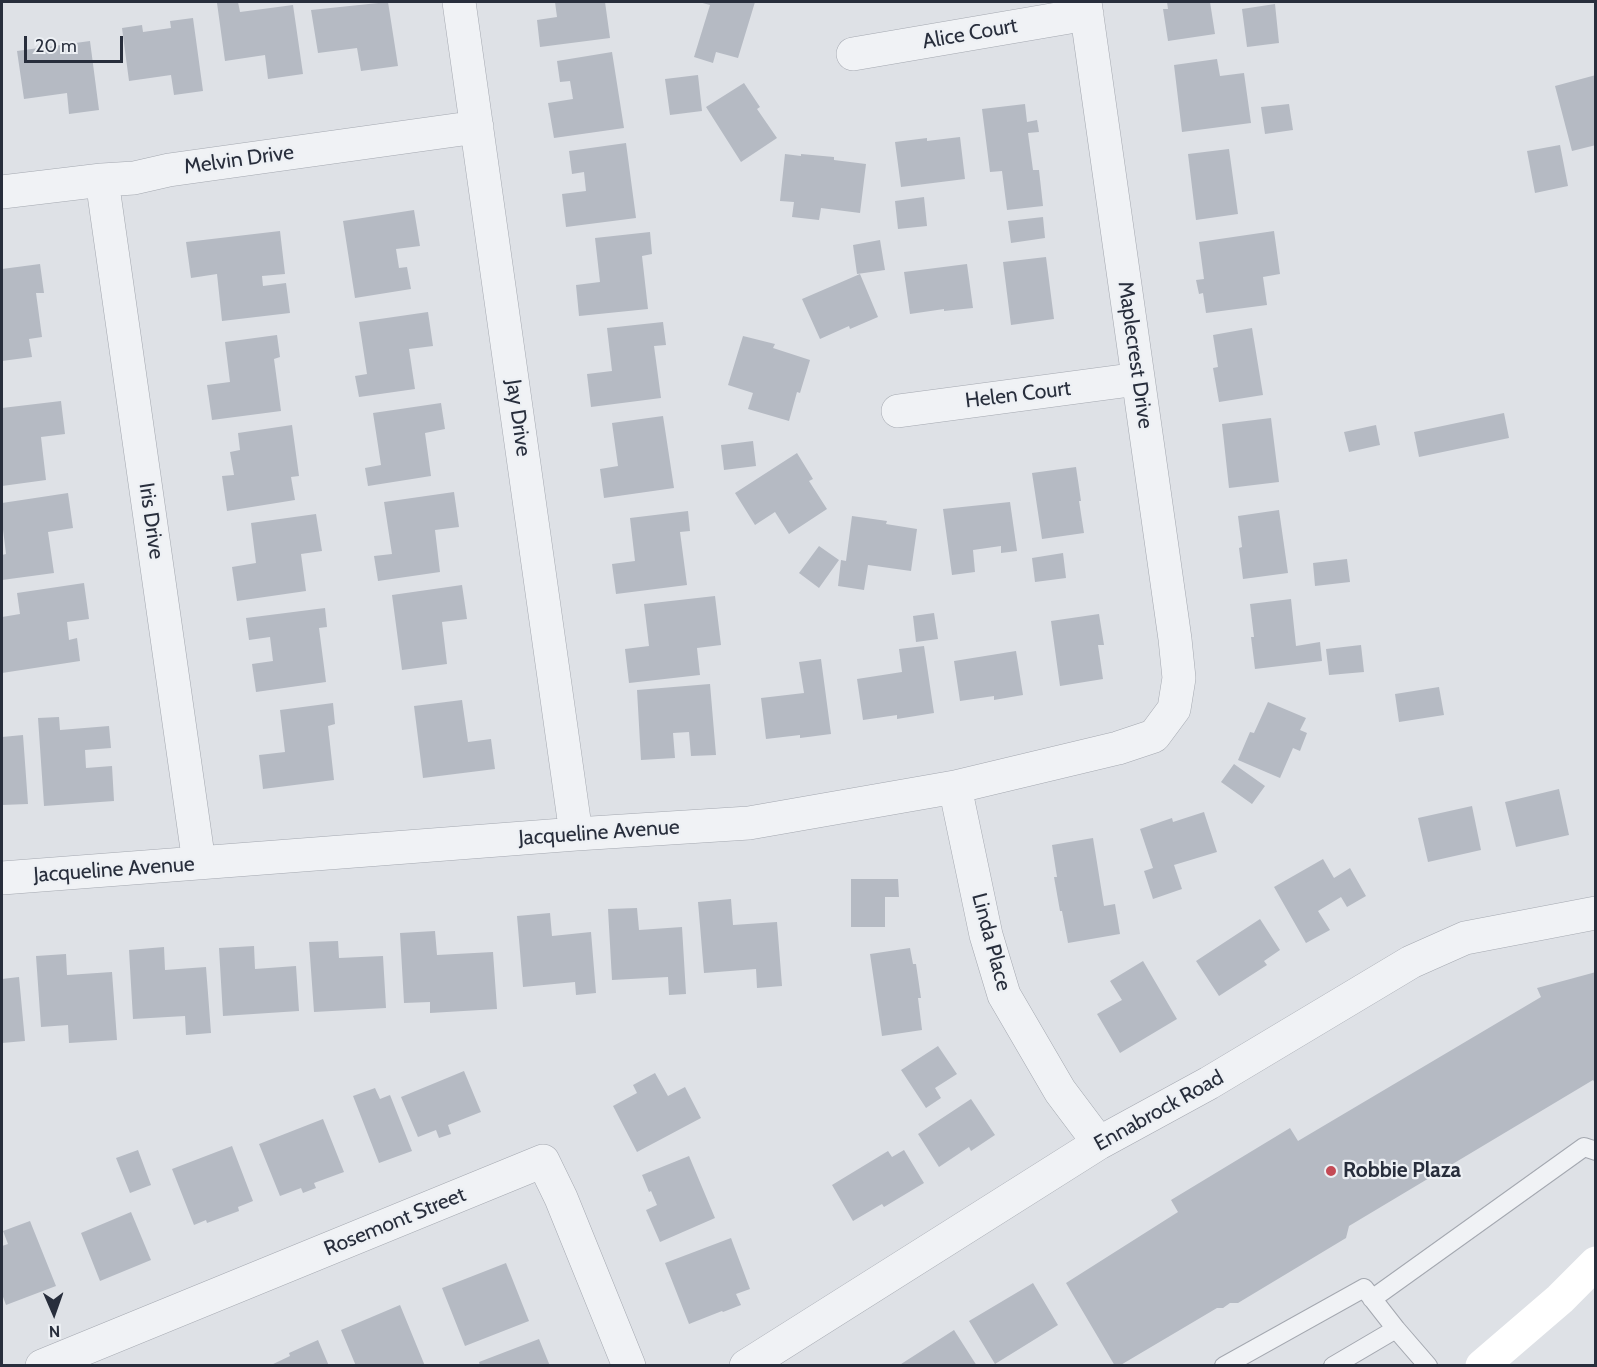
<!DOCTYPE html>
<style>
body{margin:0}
#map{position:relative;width:1597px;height:1367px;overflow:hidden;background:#dee1e6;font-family:Cabin,sans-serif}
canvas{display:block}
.frame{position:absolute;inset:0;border:3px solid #282e3c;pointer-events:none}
.north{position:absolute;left:24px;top:1283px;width:60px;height:60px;-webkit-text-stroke:4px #edf0f4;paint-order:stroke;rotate:178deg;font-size:16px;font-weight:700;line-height:24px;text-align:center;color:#282e3c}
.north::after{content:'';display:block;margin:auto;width:21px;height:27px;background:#282e3c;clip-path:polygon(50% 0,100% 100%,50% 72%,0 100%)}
.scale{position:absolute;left:24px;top:36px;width:99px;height:27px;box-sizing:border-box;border:3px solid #282e3c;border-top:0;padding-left:8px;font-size:18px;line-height:21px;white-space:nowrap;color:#282e3c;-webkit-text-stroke:4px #edf0f4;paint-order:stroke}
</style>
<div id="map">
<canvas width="1597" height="1367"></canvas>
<div class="frame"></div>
<div class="north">N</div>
<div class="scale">20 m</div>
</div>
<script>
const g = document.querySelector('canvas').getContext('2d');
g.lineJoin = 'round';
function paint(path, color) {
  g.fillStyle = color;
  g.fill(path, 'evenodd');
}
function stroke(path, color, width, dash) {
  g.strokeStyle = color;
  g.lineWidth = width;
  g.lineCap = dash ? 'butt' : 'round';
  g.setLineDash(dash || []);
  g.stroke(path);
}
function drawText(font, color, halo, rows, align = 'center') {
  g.font = font + ' Cabin,sans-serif';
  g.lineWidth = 4.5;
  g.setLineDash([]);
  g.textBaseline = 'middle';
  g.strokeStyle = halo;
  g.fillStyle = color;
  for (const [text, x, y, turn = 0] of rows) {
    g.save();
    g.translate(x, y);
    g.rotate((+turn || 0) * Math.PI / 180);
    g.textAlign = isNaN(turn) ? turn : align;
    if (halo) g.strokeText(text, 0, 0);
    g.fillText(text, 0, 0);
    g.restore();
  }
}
const building = new Path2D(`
 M 229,2 L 238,2 L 240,12 L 293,5 L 303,74 L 268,79 L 265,55 L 225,61 L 217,3 Z
 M 388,2 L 398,66 L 361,71 L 357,48 L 318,53 L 311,10 Z
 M 555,2 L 605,2 L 610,38 L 540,47 L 537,20 L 557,17 Z
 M 699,2 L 755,2 L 738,58 L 716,52 L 713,63 L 694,57 L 710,5 Z
 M 1167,2 L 1210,2 L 1215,34 L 1168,41 L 1163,9 L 1168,9 Z
 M 1275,4 L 1279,43 L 1247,47 L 1242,9 Z
 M 193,18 L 203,91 L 174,95 L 171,75 L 129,81 L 122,28 L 142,25 L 143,32 L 171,28 L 170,21 Z
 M 90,41 L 99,110 L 69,114 L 67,93 L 24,99 L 17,51 Z
 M 612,52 L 624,128 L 554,138 L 548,103 L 573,99 L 570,81 L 560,82 L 557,61 Z
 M 1217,59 L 1220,76 L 1244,73 L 1251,123 L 1182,132 L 1174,65 Z
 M 698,75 L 702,111 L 670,115 L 665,79 Z
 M 1596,75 L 1596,145 L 1572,151 L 1555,86 Z
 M 744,83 L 760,107 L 757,109 L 777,138 L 741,162 L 706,107 Z
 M 1025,104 L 1027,122 L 1037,120 L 1039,132 L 1028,133 L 1033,170 L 1039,170 L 1043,206 L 1007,210 L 1002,171 L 990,172 L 982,109 Z
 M 1289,104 L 1293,130 L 1265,134 L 1261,107 Z
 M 960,137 L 965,179 L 901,187 L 895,142 L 927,138 L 927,141 Z
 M 626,143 L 636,218 L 566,227 L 562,194 L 586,191 L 584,172 L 572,174 L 569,151 Z
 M 1560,145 L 1568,186 L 1535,193 L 1527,151 Z
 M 1229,149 L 1238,214 L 1196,220 L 1188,154 Z
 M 785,154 L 801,156 L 801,154 L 834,157 L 834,160 L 866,164 L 860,213 L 821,208 L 819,220 L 792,217 L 794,202 L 780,201 Z
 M 924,197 L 927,226 L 898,229 L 895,201 Z
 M 414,210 L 420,246 L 396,249 L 399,268 L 407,267 L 411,289 L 355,298 L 343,221 Z
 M 1043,217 L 1045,238 L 1011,243 L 1008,221 Z
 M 280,231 L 285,274 L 262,276 L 263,286 L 286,283 L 290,313 L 222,321 L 217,274 L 191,278 L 186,242 Z
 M 1274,231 L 1280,274 L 1263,277 L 1267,305 L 1206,313 L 1203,293 L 1199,294 L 1196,280 L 1204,279 L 1199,242 Z
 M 650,232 L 652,254 L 642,256 L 648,309 L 579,316 L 576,285 L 600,282 L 595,238 Z
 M 880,240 L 885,270 L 857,274 L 853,245 Z
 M 1046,257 L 1054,319 L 1011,325 L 1003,262 Z
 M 40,264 L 44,293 L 36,293 L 42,337 L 29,339 L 32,357 L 2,361 L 2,269 Z
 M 967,264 L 973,308 L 944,311 L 944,309 L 910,314 L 904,272 Z
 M 860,274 L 878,317 L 850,329 L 849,326 L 820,339 L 802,299 Z
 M 428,312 L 433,346 L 409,349 L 415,389 L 359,397 L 355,376 L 367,374 L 359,322 Z
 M 663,322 L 666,345 L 654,346 L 661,398 L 591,407 L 587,374 L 612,371 L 607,328 Z
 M 1252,328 L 1263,395 L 1219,402 L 1213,368 L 1218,367 L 1213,335 Z
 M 277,335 L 280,357 L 274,359 L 281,411 L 212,420 L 207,385 L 230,382 L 225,342 Z
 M 743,336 L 775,344 L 773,348 L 810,360 L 800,393 L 797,392 L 789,421 L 748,409 L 753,393 L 728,385 Z
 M 61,401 L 65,434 L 41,437 L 46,480 L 2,486 L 2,408 Z
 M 441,403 L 445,429 L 425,433 L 431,476 L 368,486 L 365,468 L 381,465 L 373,413 Z
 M 1504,413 L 1509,438 L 1419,457 L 1414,432 Z
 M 663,416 L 674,488 L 604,498 L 600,469 L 618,466 L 612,423 Z
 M 1271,418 L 1279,482 L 1229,488 L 1222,424 Z
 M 292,425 L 299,476 L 291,477 L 295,500 L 227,511 L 222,476 L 234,475 L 230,452 L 240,450 L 238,433 Z
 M 1376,425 L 1380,445 L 1349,452 L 1344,432 Z
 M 753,441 L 756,466 L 724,470 L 721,445 Z
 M 797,453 L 813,479 L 809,481 L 827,509 L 789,534 L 775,512 L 755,525 L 735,493 Z
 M 1076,467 L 1081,501 L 1079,501 L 1084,533 L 1042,539 L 1032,473 Z
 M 454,492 L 459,527 L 435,530 L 440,572 L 378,581 L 374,556 L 392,554 L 384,502 Z
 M 68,493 L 73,528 L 48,532 L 54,573 L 2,580 L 2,555 L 6,554 L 2,521 L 2,503 Z
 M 1010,502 L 1017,551 L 1001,553 L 1001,546 L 973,550 L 975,572 L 952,575 L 943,509 Z
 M 1279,510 L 1288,573 L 1243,579 L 1239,548 L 1242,547 L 1238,516 Z
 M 688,511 L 690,531 L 680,532 L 687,585 L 616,594 L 612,564 L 635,561 L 630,518 Z
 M 316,514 L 322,551 L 301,554 L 306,591 L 237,601 L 232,567 L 256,563 L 251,523 Z
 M 852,516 L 887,521 L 886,524 L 917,529 L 911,571 L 868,565 L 864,590 L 838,586 L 841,560 L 846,561 Z
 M 819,546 L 839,560 L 819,588 L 799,573 Z
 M 1063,553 L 1066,578 L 1035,582 L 1032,558 Z
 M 1347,559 L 1350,582 L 1315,586 L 1313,563 Z
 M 84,583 L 89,619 L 67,622 L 69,640 L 77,638 L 80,661 L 2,673 L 2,617 L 20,614 L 17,593 Z
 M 462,585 L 467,619 L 442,622 L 447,664 L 402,670 L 392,595 Z
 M 715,596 L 721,645 L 697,648 L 700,675 L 629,683 L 625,649 L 649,646 L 644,604 Z
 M 1291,599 L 1296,646 L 1320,642 L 1322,661 L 1255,669 L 1251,637 L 1254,637 L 1250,604 Z
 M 325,608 L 327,627 L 319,628 L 326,682 L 256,692 L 252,664 L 273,661 L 270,637 L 249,640 L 246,618 Z
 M 934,613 L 938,639 L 916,642 L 913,616 Z
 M 1099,614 L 1104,645 L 1098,645 L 1103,679 L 1060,686 L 1051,621 Z
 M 1361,645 L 1364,672 L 1329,675 L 1326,649 Z
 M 924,646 L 934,713 L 897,719 L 897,715 L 863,720 L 857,679 L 902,672 L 899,649 Z
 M 1016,651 L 1023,695 L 994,700 L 994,696 L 960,701 L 954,661 Z
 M 821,659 L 831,734 L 800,738 L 800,735 L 766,739 L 761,698 L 804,693 L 799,662 Z
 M 710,684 L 716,755 L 691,756 L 689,732 L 673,733 L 675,758 L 641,760 L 637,690 Z
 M 1439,687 L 1444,715 L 1399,722 L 1395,694 Z
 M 462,700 L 468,742 L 491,739 L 495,769 L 423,778 L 414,706 Z
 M 1268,702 L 1306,718 L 1300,730 L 1307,733 L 1300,751 L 1293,748 L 1280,778 L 1238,760 L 1250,732 L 1254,733 Z
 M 333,703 L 335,724 L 328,726 L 334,780 L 263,789 L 259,755 L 285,752 L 280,710 Z
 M 59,717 L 60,730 L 109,726 L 111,748 L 85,750 L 86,768 L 112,766 L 114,801 L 44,806 L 38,718 Z
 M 23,735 L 28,804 L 2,805 L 2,737 Z
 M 1234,764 L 1265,786 L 1252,804 L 1221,782 Z
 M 1559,789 L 1569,835 L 1516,847 L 1505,802 Z
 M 1472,806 L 1481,850 L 1428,862 L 1418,818 Z
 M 1204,812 L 1217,852 L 1174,865 L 1182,889 L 1153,899 L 1144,871 L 1153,868 L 1140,829 L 1172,818 L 1173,822 Z
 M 1093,838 L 1104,906 L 1115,904 L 1120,934 L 1068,943 L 1062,911 L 1060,911 L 1054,877 L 1057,877 L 1052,845 Z
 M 1323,859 L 1334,878 L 1350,868 L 1366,896 L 1347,907 L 1341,897 L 1318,911 L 1330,930 L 1306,943 L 1274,887 Z
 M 851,879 L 898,879 L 899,897 L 885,897 L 885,927 L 851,927 Z
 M 731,899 L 733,925 L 777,922 L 782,986 L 757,988 L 756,969 L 704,973 L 698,902 Z
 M 637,908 L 639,930 L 682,927 L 686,994 L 669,995 L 668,977 L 612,980 L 608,909 Z
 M 550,913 L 552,936 L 591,932 L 596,993 L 576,995 L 575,982 L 523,987 L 517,916 Z
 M 1260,919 L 1280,950 L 1264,961 L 1267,965 L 1219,996 L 1196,961 Z
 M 435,931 L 437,955 L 493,952 L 497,1009 L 430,1013 L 430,1002 L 404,1003 L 400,933 Z
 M 338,941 L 339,958 L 383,956 L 386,1008 L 314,1012 L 309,942 Z
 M 254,946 L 255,969 L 296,966 L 299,1011 L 223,1016 L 219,948 Z
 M 164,947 L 165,970 L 206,967 L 211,1033 L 186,1035 L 185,1016 L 133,1019 L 129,950 Z
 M 910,948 L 913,964 L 916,964 L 921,998 L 918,998 L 922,1030 L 882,1036 L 870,954 Z
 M 66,954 L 67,975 L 112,972 L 117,1040 L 69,1043 L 68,1025 L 41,1027 L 36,956 Z
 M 1143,961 L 1177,1019 L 1120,1053 L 1097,1014 L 1122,1000 L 1110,981 Z
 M 1596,972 L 1596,1085 L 1593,1080 L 1349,1226 L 1346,1238 L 1238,1303 L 1230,1303 L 1223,1308 L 1217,1308 L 1119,1366 L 1115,1366 L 1066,1283 L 1178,1212 L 1171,1200 L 1290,1128 L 1298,1141 L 1541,997 L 1537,988 Z
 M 19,977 L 25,1041 L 2,1043 L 2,979 Z
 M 938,1046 L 957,1074 L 935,1088 L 941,1098 L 926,1108 L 901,1070 Z
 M 464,1071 L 481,1112 L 448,1125 L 451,1134 L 439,1138 L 436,1130 L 418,1137 L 401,1097 Z
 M 655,1073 L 668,1096 L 685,1087 L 701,1118 L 637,1152 L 613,1106 L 637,1093 L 633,1085 Z
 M 375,1088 L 380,1099 L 390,1095 L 412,1151 L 379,1163 L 353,1096 Z
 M 971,1099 L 995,1135 L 971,1151 L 969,1147 L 939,1167 L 918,1134 Z
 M 323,1119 L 344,1172 L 314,1183 L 316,1188 L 303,1193 L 301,1188 L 280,1196 L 259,1144 Z
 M 232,1146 L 253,1201 L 238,1207 L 239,1211 L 207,1223 L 206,1220 L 194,1225 L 172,1169 Z
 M 138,1150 L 151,1185 L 130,1193 L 116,1158 Z
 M 904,1150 L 924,1183 L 884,1207 L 882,1204 L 853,1221 L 832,1185 L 888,1151 L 892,1157 Z
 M 689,1156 L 715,1218 L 660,1242 L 646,1210 L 657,1205 L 651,1191 L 649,1192 L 642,1175 Z
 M 131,1212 L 151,1260 L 100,1281 L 81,1233 Z
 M 30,1221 L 56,1286 L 6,1305 L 2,1294 L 2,1246 L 8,1244 L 3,1231 Z
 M 731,1238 L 750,1289 L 736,1294 L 741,1305 L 723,1312 L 722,1311 L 689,1324 L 665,1263 Z
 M 506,1263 L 529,1321 L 465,1346 L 442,1288 Z
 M 1033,1283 L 1058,1325 L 995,1364 L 969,1321 Z
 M 400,1305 L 425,1366 L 356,1366 L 341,1330 Z
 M 954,1330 L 977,1366 L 898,1366 Z
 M 539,1339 L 550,1366 L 480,1366 L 479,1362 Z
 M 318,1340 L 329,1366 L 269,1366 L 290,1356 L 289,1353 Z`);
const lane = new Path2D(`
 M 1372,1299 L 1584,1147 L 1596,1151
 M 1396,1329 L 1428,1366
 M 1224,1366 L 1364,1288 L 1396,1329 L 1333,1366`);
const street = new Path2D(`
 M 459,2 L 576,834
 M 853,54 L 1087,14
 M 102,180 L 199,863
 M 2,192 L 102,180 L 134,178 L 169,170 L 477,127
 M 898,411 L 1138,379
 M 955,787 L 986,935 L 1004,995 L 1060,1091 L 1099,1143
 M 2,878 L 576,834 L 749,823 L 955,787 L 1118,748 L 1154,736 L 1174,709 L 1179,678 L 1175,639 L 1085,2
 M 42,1366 L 543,1161 L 561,1198 L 629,1366
 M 746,1366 L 1099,1143 L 1209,1083 L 1411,962 L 1465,938 L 1596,913`);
const secondary = new Path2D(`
 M 1482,1366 L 1560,1299 L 1596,1263`);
const markers = [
 [1331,1171,6,"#c44a55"]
];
const streetNames = [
 ["Alice Court",970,34,-10],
 ["Melvin Drive",239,160,-8],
 ["Maplecrest Drive",1135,355,82],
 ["Helen Court",1018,395,-7],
 ["Jay Drive",518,418,82],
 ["Iris Drive",151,521,82],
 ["Jacqueline Avenue",599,833,-4],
 ["Jacqueline Avenue",114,870,-4],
 ["Linda Place",991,942,75],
 ["Ennabrock Road",1159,1111,-29],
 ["Rosemont Street",395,1222,-22]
];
const poiNames = [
 ["Robbie Plaza",1343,1171]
];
paint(building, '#b5bac3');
stroke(lane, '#a4a8b0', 20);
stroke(street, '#a4a8b0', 34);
stroke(lane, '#f0f2f5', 18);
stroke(street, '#f0f2f5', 33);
stroke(secondary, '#fff', 33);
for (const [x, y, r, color] of markers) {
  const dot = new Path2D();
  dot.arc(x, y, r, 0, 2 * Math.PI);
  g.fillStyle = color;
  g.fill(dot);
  stroke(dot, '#edf0f4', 2);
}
drawText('21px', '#282e3c', '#edf0f4', streetNames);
drawText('bold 21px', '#282e3c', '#edf0f4', poiNames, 'left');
</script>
